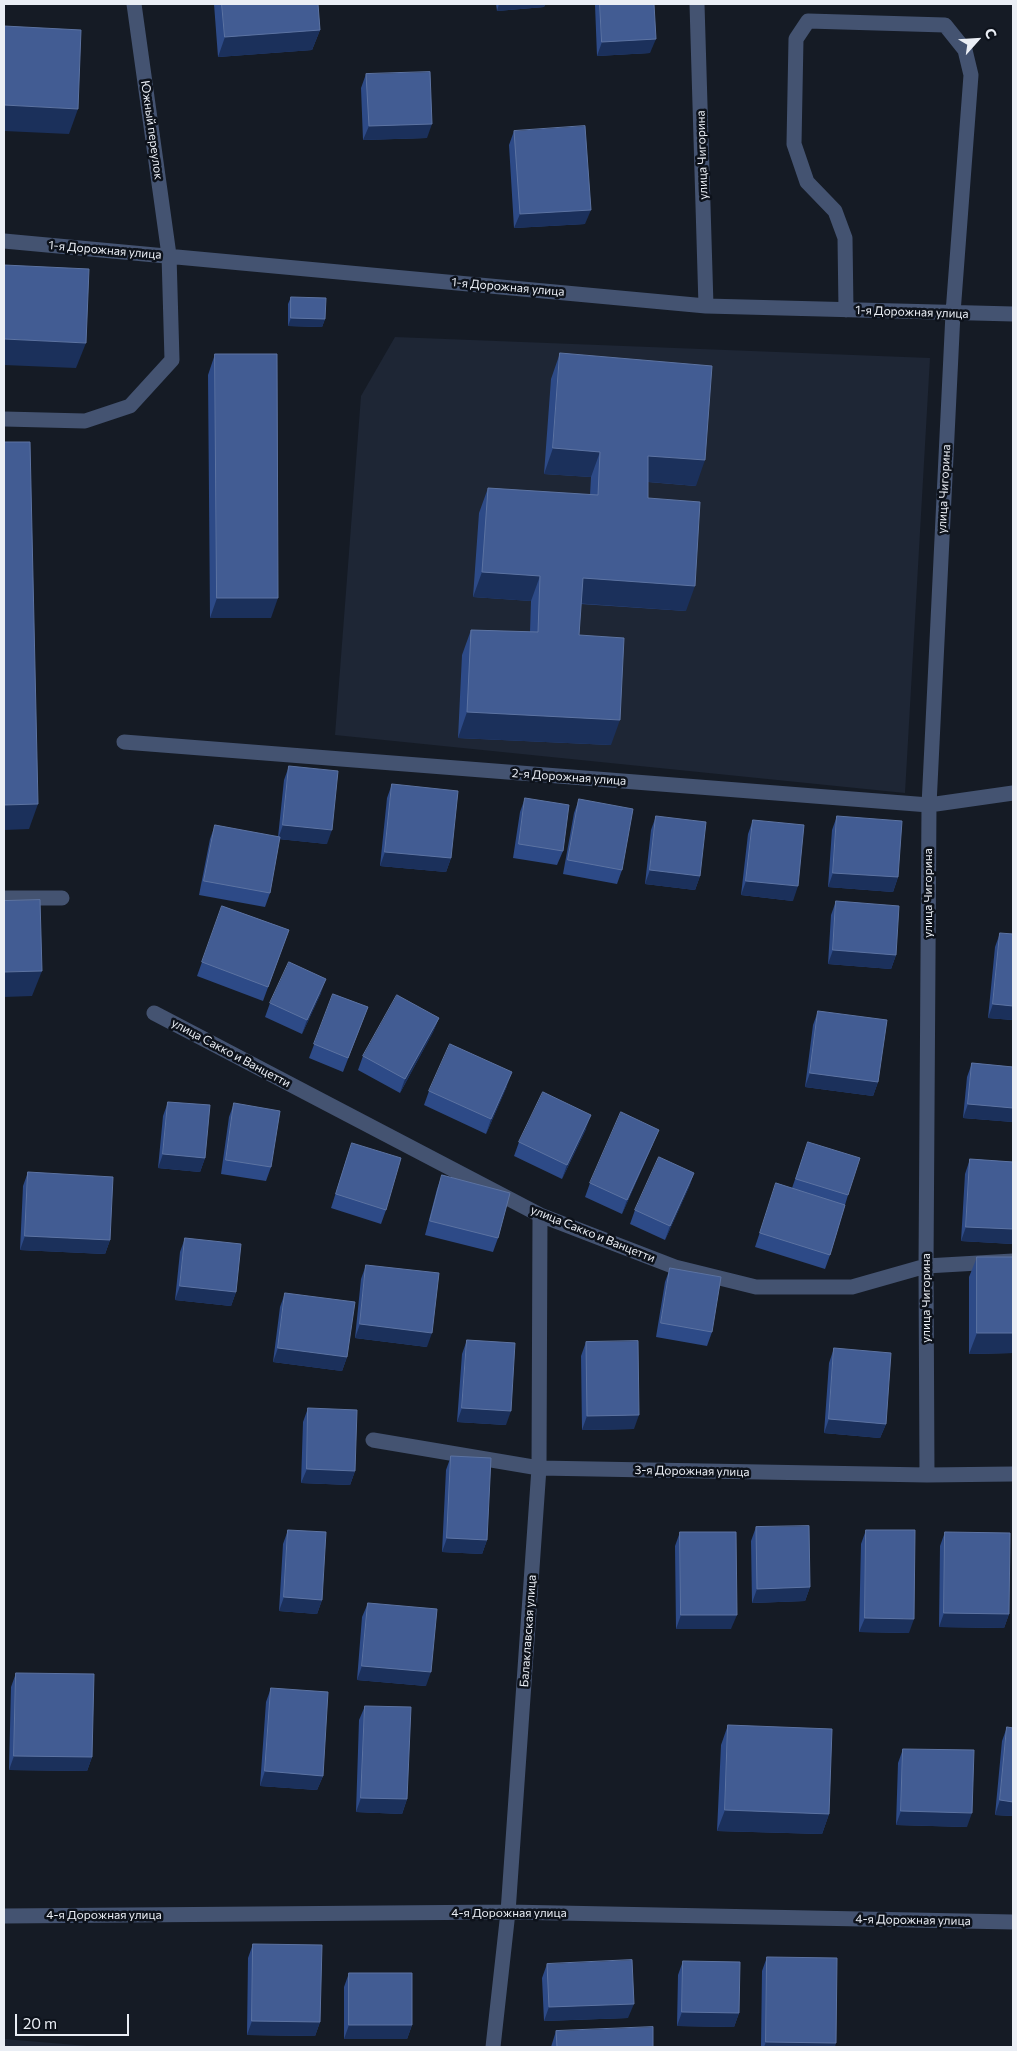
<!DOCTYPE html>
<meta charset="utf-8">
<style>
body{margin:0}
#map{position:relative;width:1017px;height:2051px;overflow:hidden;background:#151b25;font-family:Commissioner,sans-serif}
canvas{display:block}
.frame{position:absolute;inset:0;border:5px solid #eaeef5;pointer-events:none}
.north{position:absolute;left:952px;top:15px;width:50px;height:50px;-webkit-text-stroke:4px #0d121b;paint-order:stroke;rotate:64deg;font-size:14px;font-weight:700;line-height:20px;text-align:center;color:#eaeef5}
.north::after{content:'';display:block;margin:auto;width:18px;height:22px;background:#eaeef5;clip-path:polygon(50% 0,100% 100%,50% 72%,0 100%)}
.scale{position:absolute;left:15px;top:2014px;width:114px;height:22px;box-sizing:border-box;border:2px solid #eaeef5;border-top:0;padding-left:6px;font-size:15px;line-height:18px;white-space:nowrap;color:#eaeef5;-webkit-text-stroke:4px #0d121b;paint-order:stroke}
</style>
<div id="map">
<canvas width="1017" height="2051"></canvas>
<div class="frame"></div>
<div class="north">С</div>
<div class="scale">20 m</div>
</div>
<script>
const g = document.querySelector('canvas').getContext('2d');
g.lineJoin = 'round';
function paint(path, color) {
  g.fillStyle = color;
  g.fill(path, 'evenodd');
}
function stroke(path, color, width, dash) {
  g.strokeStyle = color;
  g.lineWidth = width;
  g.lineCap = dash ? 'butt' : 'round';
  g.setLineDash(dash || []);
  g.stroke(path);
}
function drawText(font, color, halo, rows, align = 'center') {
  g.font = font + ' Commissioner,sans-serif';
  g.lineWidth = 5;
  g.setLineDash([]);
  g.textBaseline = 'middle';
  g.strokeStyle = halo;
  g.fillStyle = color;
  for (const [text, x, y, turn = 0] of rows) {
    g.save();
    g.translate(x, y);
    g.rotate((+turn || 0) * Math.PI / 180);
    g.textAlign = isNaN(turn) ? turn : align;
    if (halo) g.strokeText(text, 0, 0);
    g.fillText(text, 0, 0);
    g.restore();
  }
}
const built = new Path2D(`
 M 395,337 L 930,358 L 905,793 L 335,735 L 361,396 Z
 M 4,2039 L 100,2047 L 4,2047 Z`);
const minor = new Path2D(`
 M 697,4 L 706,306
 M 4,241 L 706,306 L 1013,314
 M 846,310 L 845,238 L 835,211 L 807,182 L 794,144 L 796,39 L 808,21 L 945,25 L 965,50 L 971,75 L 953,313 L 929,805 L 926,1266 L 927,1475
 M 4,419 L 85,421 L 130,406 L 172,360 L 169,255 L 134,4
 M 124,742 L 929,805 L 1013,793
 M 4,898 L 62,898
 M 154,1013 L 540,1215 L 675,1267 L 756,1287 L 852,1287 L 926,1266 L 1013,1261
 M 373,1440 L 539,1468 L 927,1475 L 1013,1474
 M 4,1916 L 508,1912 L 1013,1922
 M 493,2047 L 508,1912 L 539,1468 L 540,1215`);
const wall = new Path2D(`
 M 214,4 L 318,4 L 320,30 L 312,50 L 218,57 Z
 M 496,4 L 545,4 L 544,7 L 497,11 Z
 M 595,4 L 654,4 L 650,53 L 597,56 L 595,5 Z
 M 366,74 L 427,138 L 363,140 L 361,88 Z
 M 514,131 L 585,224 L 514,228 L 509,145 Z
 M 291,297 L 325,319 L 322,327 L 288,326 L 288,304 Z
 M 560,353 L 696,486 L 648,482 L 648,498 L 686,611 L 581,604 L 579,635 L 611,745 L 458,738 L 462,655 L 471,630 L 530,632 L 531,601 L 473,597 L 479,513 L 488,488 L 590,495 L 591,477 L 544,474 L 551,379 Z
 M 215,354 L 271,618 L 210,618 L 208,375 Z
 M 289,766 L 327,844 L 279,839 L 270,893 L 265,907 L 199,895 L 210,839 L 215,825 L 278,837 L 284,780 Z
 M 392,784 L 451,858 L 446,872 L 380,866 L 387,798 Z
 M 525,798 L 563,851 L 557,865 L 513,858 L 520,812 Z
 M 579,799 L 622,870 L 617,884 L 563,874 L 574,813 Z
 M 656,816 L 700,876 L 695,890 L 645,884 L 651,830 Z
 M 837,816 L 898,877 L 893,892 L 828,887 L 832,830 Z
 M 753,820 L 793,901 L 741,895 L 748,834 Z
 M 836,901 L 896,955 L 891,969 L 828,964 L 831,915 Z
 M 222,906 L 289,930 L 263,1001 L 197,976 Z
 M 1000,933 L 1013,1020 L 988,1018 L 995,947 Z
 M 321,993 L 302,1034 L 265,1017 L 270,1003 Z
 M 333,994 L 368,1007 L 343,1072 L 309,1058 Z
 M 818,1011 L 878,1082 L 873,1096 L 805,1087 L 813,1025 Z
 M 439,1018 L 433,1032 L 400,1093 L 358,1070 L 363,1056 Z
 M 972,1063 L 1013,1067 L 1013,1122 L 963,1118 L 967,1077 Z
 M 507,1086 L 486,1134 L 424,1105 L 429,1091 Z
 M 168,1102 L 205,1158 L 200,1172 L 158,1168 L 163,1116 Z
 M 234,1103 L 271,1167 L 266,1181 L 221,1174 L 229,1117 Z
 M 586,1129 L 562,1179 L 514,1156 L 519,1142 Z
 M 808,1142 L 848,1195 L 830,1255 L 825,1269 L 755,1247 L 776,1183 L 792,1188 Z
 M 352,1143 L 386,1210 L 381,1224 L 331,1208 L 347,1157 Z
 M 653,1144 L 622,1214 L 585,1197 L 590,1183 Z
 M 970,1159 L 1013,1162 L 1013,1244 L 961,1241 L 965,1174 Z
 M 28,1172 L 110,1240 L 105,1254 L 20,1250 L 23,1186 Z
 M 694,1173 L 689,1187 L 665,1240 L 630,1224 L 635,1210 Z
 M 442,1175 L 498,1238 L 493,1252 L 425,1235 L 437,1189 Z
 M 185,1238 L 236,1292 L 231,1306 L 175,1300 L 180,1252 Z
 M 977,1257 L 1013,1257 L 1013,1353 L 969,1354 L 969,1277 Z
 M 366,1265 L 427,1347 L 355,1338 L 361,1279 Z
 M 670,1268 L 712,1332 L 707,1346 L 656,1337 L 665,1282 Z
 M 285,1293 L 347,1357 L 342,1371 L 273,1362 L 280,1307 Z
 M 467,1340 L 506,1425 L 457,1422 L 462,1354 Z
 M 586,1342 L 634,1429 L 582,1430 L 581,1356 Z
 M 834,1348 L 886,1424 L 880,1438 L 824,1433 L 829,1363 Z
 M 308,1408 L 355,1471 L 350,1485 L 301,1483 L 303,1422 Z
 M 451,1456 L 487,1540 L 482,1554 L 442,1552 L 446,1470 Z
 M 756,1527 L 810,1587 L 805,1601 L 752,1603 L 751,1541 Z
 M 288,1530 L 322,1600 L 317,1614 L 279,1611 L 283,1544 Z
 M 866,1530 L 909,1633 L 859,1632 L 861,1544 Z
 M 680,1532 L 731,1629 L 676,1629 L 675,1546 Z
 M 945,1532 L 1009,1614 L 1004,1628 L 939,1627 L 940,1546 Z
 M 368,1603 L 426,1686 L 357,1680 L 362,1617 Z
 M 16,1673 L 92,1757 L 87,1771 L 9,1770 L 11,1687 Z
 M 271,1688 L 323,1776 L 317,1790 L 260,1786 L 266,1702 Z
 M 365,1706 L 407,1799 L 402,1814 L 356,1812 L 359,1720 Z
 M 728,1725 L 829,1814 L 822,1834 L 717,1831 L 721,1745 Z
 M 1007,1727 L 1013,1816 L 995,1815 L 1002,1741 Z
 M 903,1749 L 967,1827 L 896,1825 L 898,1763 Z
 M 253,1944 L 320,2022 L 315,2036 L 247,2035 L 248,1958 Z
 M 767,1957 L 835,2047 L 761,2047 L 762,1971 Z
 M 683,1961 L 739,2013 L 734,2027 L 677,2026 L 678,1975 Z
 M 547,1964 L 628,2018 L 544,2021 L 542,1978 Z
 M 349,1973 L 412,2025 L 407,2039 L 344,2039 L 344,1987 Z
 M 556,2031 L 653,2047 L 551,2047 Z`);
const shadedWall = new Path2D(`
 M 499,4 L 545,4 L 544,7 L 497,11 Z
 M 320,30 L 312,50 L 218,57 L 225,37 Z
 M 656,39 L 650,53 L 597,56 L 602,42 Z
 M 4,105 L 78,109 L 69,134 L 4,131 Z
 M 432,124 L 427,138 L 363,140 L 369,126 Z
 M 591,210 L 585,224 L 514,228 L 520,214 Z
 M 291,318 L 325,319 L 322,327 L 288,326 Z
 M 4,339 L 86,343 L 76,368 L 4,365 Z
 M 553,448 L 600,452 L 591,477 L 544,474 Z
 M 648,456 L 705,460 L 696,486 L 638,481 Z
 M 482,572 L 540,576 L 531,601 L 473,597 Z
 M 583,578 L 695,586 L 686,611 L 574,603 Z
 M 217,598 L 278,598 L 271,618 L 210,618 Z
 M 467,712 L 620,720 L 611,745 L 458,738 Z
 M 38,804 L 29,829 L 4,830 L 4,805 Z
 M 283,825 L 332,830 L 327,844 L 278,839 Z
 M 385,852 L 451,858 L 446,872 L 380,866 Z
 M 650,870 L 700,876 L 695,890 L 645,884 Z
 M 833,873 L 898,877 L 893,892 L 828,887 Z
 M 746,881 L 798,886 L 793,901 L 741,895 Z
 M 833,950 L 896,955 L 891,969 L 828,964 Z
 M 42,971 L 32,996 L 4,997 L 4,972 Z
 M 326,979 L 321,993 L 302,1034 L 307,1020 Z
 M 993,1004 L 1013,1006 L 1013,1020 L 988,1018 Z
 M 439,1018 L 433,1032 L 400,1093 L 405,1079 Z
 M 512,1072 L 507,1086 L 486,1134 L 491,1119 Z
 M 810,1073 L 878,1082 L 873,1096 L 805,1087 Z
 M 968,1104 L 1013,1108 L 1013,1122 L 963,1118 Z
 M 591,1115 L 586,1129 L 562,1179 L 567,1165 Z
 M 659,1130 L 653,1144 L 622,1214 L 627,1200 Z
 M 163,1154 L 205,1158 L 200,1172 L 158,1168 Z
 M 694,1173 L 689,1187 L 665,1240 L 670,1226 Z
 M 966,1227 L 1013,1229 L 1013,1244 L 961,1241 Z
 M 25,1236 L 110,1240 L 105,1254 L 20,1250 Z
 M 180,1286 L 236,1292 L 231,1306 L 175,1300 Z
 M 360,1324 L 432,1333 L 427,1347 L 355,1338 Z
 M 977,1333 L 1013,1333 L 1013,1353 L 969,1354 Z
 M 278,1348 L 347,1357 L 342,1371 L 273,1362 Z
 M 462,1408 L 511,1411 L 506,1425 L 457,1422 Z
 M 639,1415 L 634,1429 L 582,1430 L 587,1416 Z
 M 829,1419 L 886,1424 L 880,1438 L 824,1433 Z
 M 307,1469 L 355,1471 L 350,1485 L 301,1483 Z
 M 447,1538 L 487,1540 L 482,1554 L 442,1552 Z
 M 810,1587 L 805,1601 L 752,1603 L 757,1589 Z
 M 284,1597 L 322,1600 L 317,1614 L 279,1611 Z
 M 944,1613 L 1009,1614 L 1004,1628 L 939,1627 Z
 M 681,1615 L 737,1615 L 731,1629 L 676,1629 Z
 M 865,1618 L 914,1619 L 909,1633 L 859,1632 Z
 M 362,1666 L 431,1672 L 426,1686 L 357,1680 Z
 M 14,1756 L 92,1757 L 87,1771 L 9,1770 Z
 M 265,1771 L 323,1776 L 317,1790 L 260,1786 Z
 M 361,1798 L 407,1799 L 402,1814 L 356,1812 Z
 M 1000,1800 L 1013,1802 L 1013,1816 L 995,1815 Z
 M 725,1810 L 829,1814 L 822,1834 L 717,1831 Z
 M 901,1811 L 972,1813 L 967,1827 L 896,1825 Z
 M 634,2004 L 628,2018 L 544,2021 L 549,2007 Z
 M 682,2012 L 739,2013 L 734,2027 L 677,2026 Z
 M 252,2021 L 320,2022 L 315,2036 L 247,2035 Z
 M 349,2025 L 412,2025 L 407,2039 L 344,2039 Z
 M 766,2042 L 836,2043 L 835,2047 L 764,2047 Z`);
const building = new Path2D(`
 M 222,4 L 318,4 L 320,30 L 225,37 Z
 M 600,4 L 654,4 L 656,39 L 602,42 Z
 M 4,26 L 81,30 L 78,109 L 4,105 Z
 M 430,72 L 432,124 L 369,126 L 366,74 Z
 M 585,126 L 591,210 L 520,214 L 514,131 Z
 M 4,265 L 89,269 L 86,343 L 4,339 Z
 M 291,297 L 326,298 L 325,319 L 291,318 Z
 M 560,353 L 712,366 L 705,460 L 648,456 L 648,498 L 700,502 L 695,586 L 583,578 L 579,635 L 624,638 L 620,720 L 467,712 L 471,630 L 538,632 L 540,576 L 482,572 L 488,488 L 598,495 L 600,452 L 553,448 Z
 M 215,354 L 277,354 L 278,598 L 217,598 Z
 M 4,442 L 30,442 L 38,804 L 4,805 Z
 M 289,766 L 338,771 L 332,830 L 283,825 Z
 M 392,784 L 458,791 L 451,858 L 385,852 Z
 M 525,798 L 569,805 L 563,851 L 519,844 Z
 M 579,799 L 633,809 L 622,870 L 568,860 Z
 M 656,816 L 706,822 L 700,876 L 650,870 Z
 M 837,816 L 902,821 L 898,877 L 833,873 Z
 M 753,820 L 804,825 L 798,886 L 746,881 Z
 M 215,825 L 280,837 L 270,893 L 204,881 Z
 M 40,900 L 42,971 L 4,972 L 4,901 Z
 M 836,901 L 899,906 L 896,955 L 833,950 Z
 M 222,906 L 289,930 L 268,987 L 202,962 Z
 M 1000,933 L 1013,934 L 1013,1006 L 993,1004 Z
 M 289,962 L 326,979 L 307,1020 L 270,1003 Z
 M 333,994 L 368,1007 L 348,1058 L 314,1044 Z
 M 397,995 L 439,1018 L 405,1079 L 363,1056 Z
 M 818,1011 L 887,1020 L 878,1082 L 810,1073 Z
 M 450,1044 L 512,1072 L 491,1119 L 429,1091 Z
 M 972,1063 L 1013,1067 L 1013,1108 L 968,1104 Z
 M 543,1092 L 591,1115 L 567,1165 L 519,1142 Z
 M 168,1102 L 210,1105 L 205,1158 L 163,1154 Z
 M 234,1103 L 280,1111 L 271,1167 L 226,1160 Z
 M 621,1112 L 659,1130 L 627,1200 L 590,1183 Z
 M 808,1142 L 860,1158 L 848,1195 L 796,1179 Z
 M 352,1143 L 401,1158 L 386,1210 L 336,1194 Z
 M 659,1157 L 694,1173 L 670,1226 L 635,1210 Z
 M 970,1159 L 1013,1162 L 1013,1229 L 966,1227 Z
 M 28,1172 L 113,1177 L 110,1240 L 25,1236 Z
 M 442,1175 L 510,1193 L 498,1238 L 430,1221 Z
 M 776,1183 L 845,1205 L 830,1255 L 760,1233 Z
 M 185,1238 L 241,1244 L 236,1292 L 180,1286 Z
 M 977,1257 L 1013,1257 L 1013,1333 L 977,1333 Z
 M 366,1265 L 439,1273 L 432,1333 L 360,1324 Z
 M 670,1268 L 721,1277 L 712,1332 L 661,1323 Z
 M 285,1293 L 355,1302 L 347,1357 L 278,1348 Z
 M 467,1340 L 515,1343 L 511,1411 L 462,1408 Z
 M 638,1341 L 639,1415 L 587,1416 L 586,1342 Z
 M 834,1348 L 891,1353 L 886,1424 L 829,1419 Z
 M 308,1408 L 357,1410 L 355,1471 L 307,1469 Z
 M 451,1456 L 491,1458 L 487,1540 L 447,1538 Z
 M 809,1526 L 810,1587 L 757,1589 L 756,1527 Z
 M 288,1530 L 326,1532 L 322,1600 L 284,1597 Z
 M 866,1530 L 915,1530 L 914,1619 L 865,1618 Z
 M 680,1532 L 736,1532 L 737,1615 L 681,1615 Z
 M 945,1532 L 1010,1533 L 1009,1614 L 944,1613 Z
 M 368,1603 L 437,1609 L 431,1672 L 362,1666 Z
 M 16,1673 L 94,1674 L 92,1757 L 14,1756 Z
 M 271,1688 L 328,1692 L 323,1776 L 265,1771 Z
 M 365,1706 L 411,1707 L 407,1799 L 361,1798 Z
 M 728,1725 L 832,1729 L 829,1814 L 725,1810 Z
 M 1007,1727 L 1013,1728 L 1013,1802 L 1000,1800 Z
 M 903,1749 L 974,1750 L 972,1813 L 901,1811 Z
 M 253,1944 L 322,1945 L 320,2022 L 252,2021 Z
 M 767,1957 L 837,1958 L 836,2043 L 766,2042 Z
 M 632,1960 L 634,2004 L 549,2007 L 547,1964 Z
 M 683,1961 L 740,1962 L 739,2013 L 682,2012 Z
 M 349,1973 L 412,1973 L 412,2025 L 349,2025 Z
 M 653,2027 L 653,2047 L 557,2047 L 556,2031 Z`);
const streetNames = [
 ["Южный переулок",152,130,82],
 ["улица Чигорина",702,155,-92],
 ["1-я Дорожная улица",105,250,5],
 ["1-я Дорожная улица",508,287,5],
 ["1-я Дорожная улица",912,312,2],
 ["улица Чигорина",944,489,-87],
 ["2-я Дорожная улица",569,777,4],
 ["улица Чигорина",928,893,-90],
 ["улица Сакко и Ванцетти",231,1053,28],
 ["улица Сакко и Ванцетти",593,1234,22],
 ["улица Чигорина",926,1298,-90],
 ["3-я Дорожная улица",692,1471,1],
 ["Балаклавская улица",528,1631,-86],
 ["4-я Дорожная улица",509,1913],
 ["4-я Дорожная улица",104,1915],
 ["4-я Дорожная улица",913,1920,1]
];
paint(built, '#1e2635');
stroke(minor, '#445371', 15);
paint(wall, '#2d4a87');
paint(shadedWall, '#1b305b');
paint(building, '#425c93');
stroke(building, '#5c73a2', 1);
drawText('12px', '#eaeef5', '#0d121b', streetNames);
</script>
